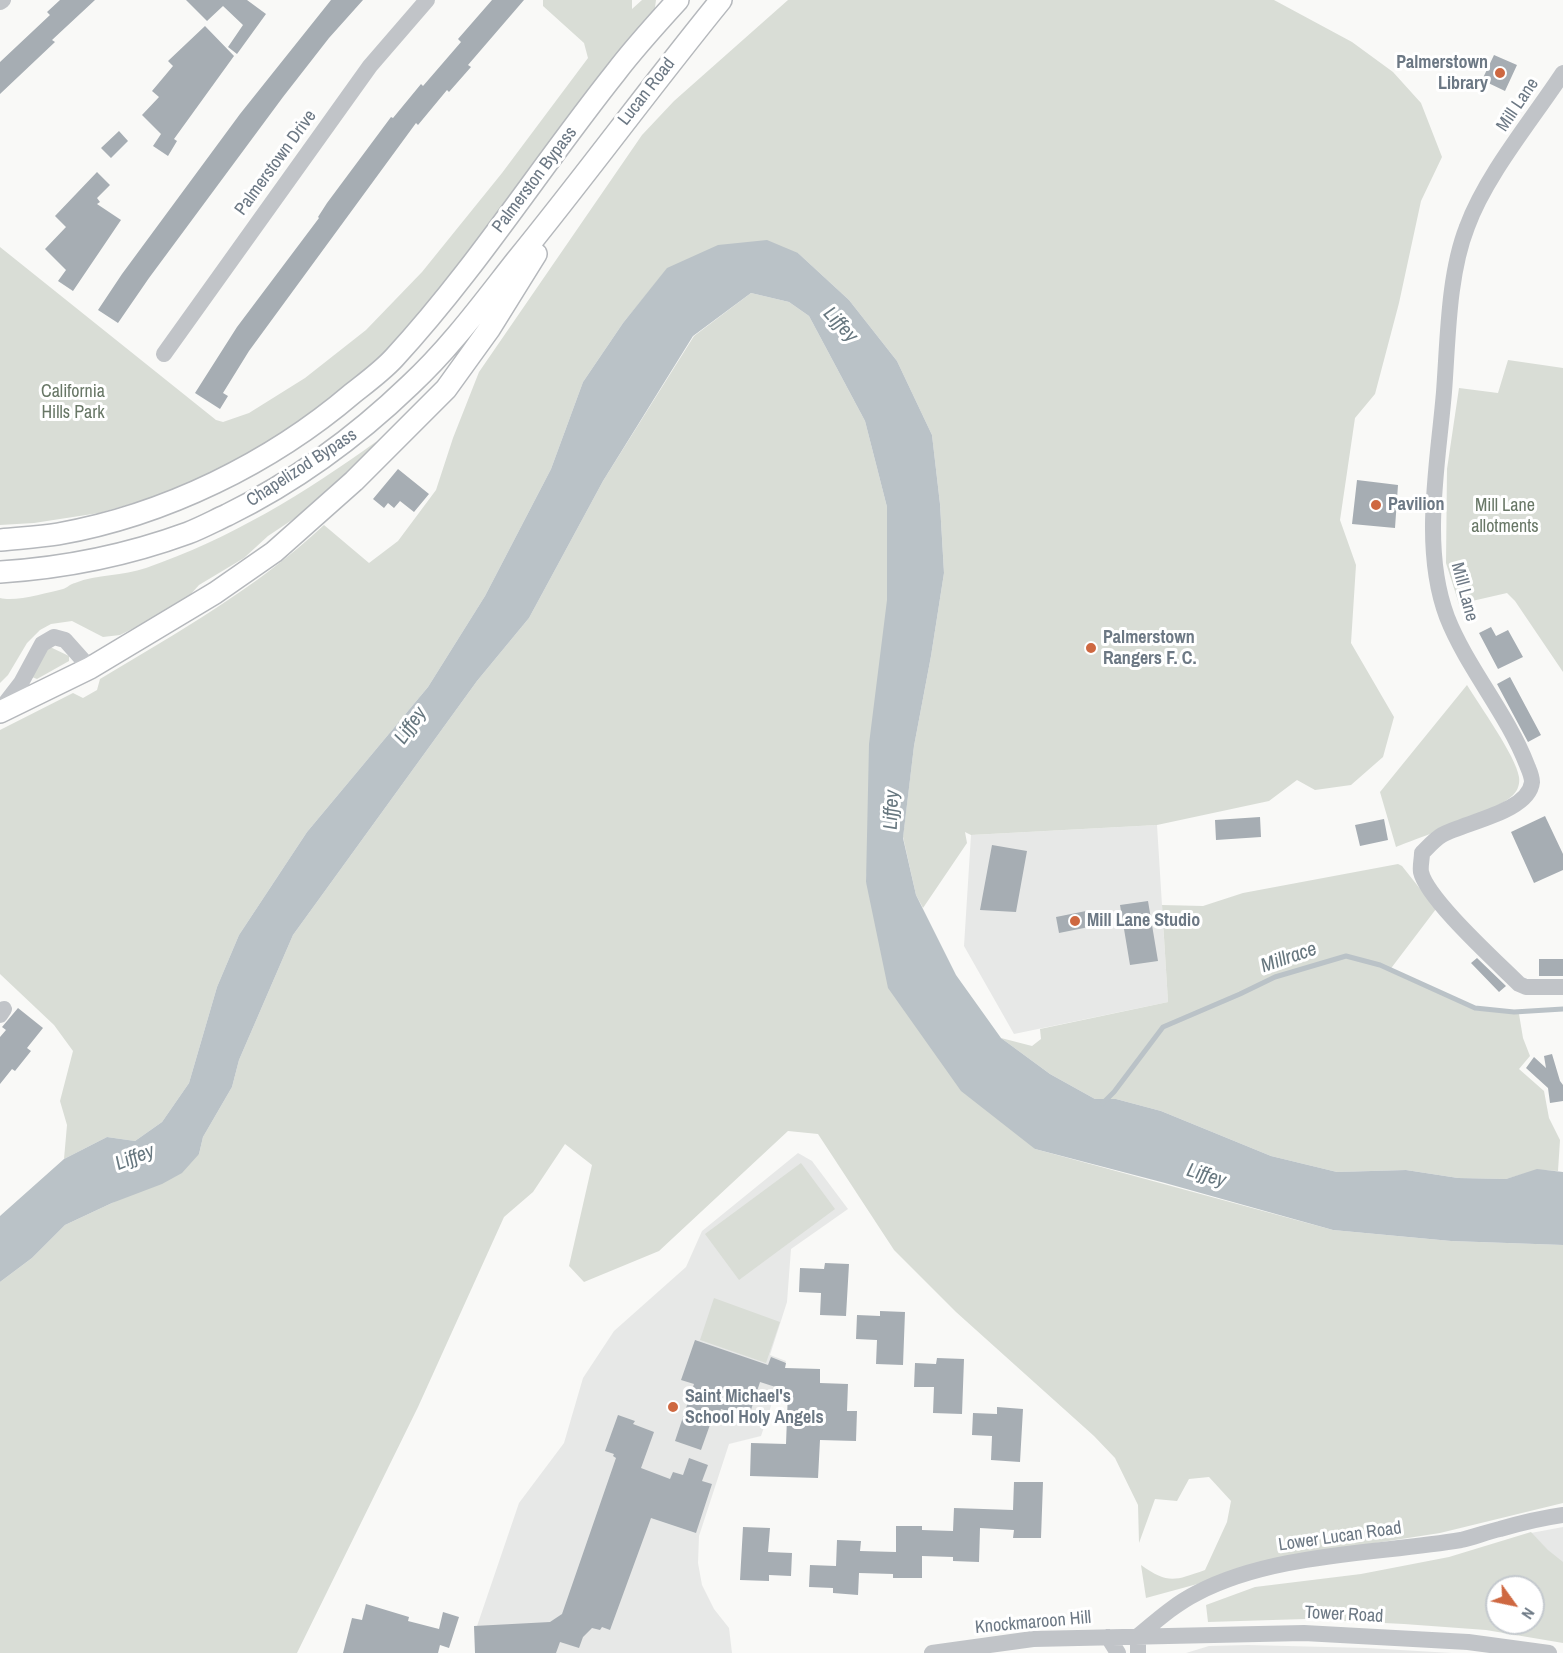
<!DOCTYPE html>
<style>
body{margin:0}
#map{position:relative;width:1563px;height:1653px;overflow:hidden;background:#f9f9f7;font-family:"Archivo Narrow",sans-serif}
canvas{display:block}
.north{position:absolute;left:1485px;top:1575px;width:60px;height:60px;box-sizing:border-box;background:#fff;border:2px solid #c4c9ce;border-radius:50%;rotate:123deg;font-size:16px;font-weight:700;line-height:24px;text-align:center;color:#6c7884}
.north::after{content:'';display:block;margin:auto;width:21px;height:27px;background:#ce6841;clip-path:polygon(50% 0,100% 100%,50% 72%,0 100%)}
</style>
<div id="map">
<canvas width="1563" height="1653"></canvas>
<div class="north">N</div>
</div>
<script>
const g = document.querySelector('canvas').getContext('2d');
g.lineJoin = 'round';
function paint(path, color) {
  g.fillStyle = color;
  g.fill(path, 'evenodd');
}
function stroke(path, color, width, dash) {
  g.strokeStyle = color;
  g.lineWidth = width;
  g.lineCap = dash ? 'butt' : 'round';
  g.setLineDash(dash || []);
  g.stroke(path);
}
function drawText(font, color, halo, rows, align = 'center') {
  g.font = font + ' "Archivo Narrow",sans-serif';
  g.lineWidth = 6;
  g.setLineDash([]);
  g.textBaseline = 'middle';
  g.strokeStyle = halo;
  g.fillStyle = color;
  for (const [text, x, y, turn = 0] of rows) {
    g.save();
    g.translate(x, y);
    g.rotate((+turn || 0) * Math.PI / 180);
    g.textAlign = isNaN(turn) ? turn : align;
    if (halo) g.strokeText(text, 0, 0);
    g.fillText(text, 0, 0);
    g.restore();
  }
}
const built = new Path2D(`
 M 1157,825 L 1168,1002 L 1014,1034 L 964,946 L 971,835 Z
 M 798,1153 L 812,1161 L 848,1209 L 791,1249 L 787,1302 L 770,1355 L 786,1361 L 761,1436 L 729,1444 L 699,1536 L 698,1563 L 702,1585 L 714,1609 L 729,1628 L 732,1653 L 476,1653 L 475,1632 L 519,1503 L 564,1443 L 583,1378 L 614,1331 L 686,1267 L 702,1231 Z
 M 1563,1527 L 1563,1566 L 1531,1533 Z
 M 1248,1645 L 1366,1648 L 1452,1653 L 1186,1653 L 1209,1646 Z`);
const green = new Path2D(`
 M 543,0 L 632,0 L 632,9 L 642,0 L 656,0 L 654,15 L 440,294 L 386,355 L 321,408 L 255,453 L 165,494 L 99,513 L 34,523 L 0,525 L 0,247 L 216,420 L 223,422 L 249,413 L 305,378 L 366,330 L 422,272 L 502,173 L 588,58 L 584,43 L 543,6 Z
 M 788,0 L 1274,0 L 1352,42 L 1393,72 L 1421,103 L 1442,157 L 1421,201 L 1399,303 L 1375,394 L 1355,418 L 1340,520 L 1356,565 L 1351,643 L 1394,717 L 1383,757 L 1351,785 L 1315,790 L 1297,780 L 1269,801 L 1157,825 L 971,835 L 965,832 L 967,843 L 923,908 L 916,895 L 903,837 L 914,746 L 931,656 L 944,573 L 940,504 L 932,435 L 897,361 L 849,300 L 798,253 L 668,268 L 623,323 L 583,382 L 551,469 L 485,596 L 428,687 L 307,832 L 239,935 L 217,987 L 189,1083 L 162,1122 L 135,1141 L 107,1137 L 64,1159 L 67,1125 L 60,1101 L 73,1051 L 54,1025 L 0,974 L 0,730 L 73,693 L 83,698 L 97,690 L 100,679 C 178,632 257,588 324,525 L 369,563 L 398,541 L 436,490 L 453,438 L 479,372 L 642,135 L 674,101 Z
 M 751,293 L 789,302 L 809,316 L 865,421 L 887,507 L 890,605 L 866,882 L 1035,1149 L 1333,1230 L 1451,1241 L 1563,1245 L 1563,1503 L 1440,1533 L 1311,1553 L 1146,1598 L 1141,1565 C 1168,1584 1174,1581 1205,1570 L 1227,1522 L 1231,1501 L 1209,1477 L 1189,1479 L 1177,1501 L 1155,1499 L 1139,1543 L 1138,1505 L 1115,1458 L 1094,1436 L 956,1312 L 894,1250 L 818,1134 L 788,1131 L 659,1251 L 584,1282 L 569,1266 L 592,1165 L 565,1144 L 533,1192 L 504,1217 L 418,1407 L 297,1653 L 0,1653 L 0,1282 L 32,1258 L 65,1225 L 112,1203 L 199,1154 L 203,1137 L 232,1087 L 239,1060 L 293,935 L 477,681 L 529,618 L 603,481 L 694,336 Z
 M 1508,360 L 1563,368 L 1563,672 L 1515,601 L 1507,593 L 1459,604 L 1446,563 L 1447,469 L 1459,388 L 1498,393 Z
 M 377,441 L 365,456 L 298,516 L 268,536 L 244,558 L 199,585 L 182,604 L 120,635 L 103,637 L 72,621 L 51,624 L 40,630 L 27,643 L 8,675 L 0,683 L 0,598 C 16,602 46,593 63,589 C 67,588 70,584 75,583 C 97,574 123,576 146,568 C 230,539 305,493 377,441 Z
 M 48,646 L 69,656 L 69,661 L 37,679 L 32,677 Z
 M 1467,685 C 1479,705 1516,756 1519,777 C 1520,783 1518,790 1514,794 C 1501,810 1420,837 1396,847 L 1380,792 Z
 M 1398,864 L 1402,866 L 1436,909 L 1389,971 L 1475,1010 L 1519,1014 L 1523,1038 L 1530,1056 L 1519,1069 L 1544,1091 L 1549,1118 L 1560,1140 L 1558,1171 L 1537,1170 L 1506,1179 L 1458,1178 L 1406,1170 L 1337,1172 L 1271,1156 L 1161,1111 L 1116,1099 L 1095,1099 L 1050,1074 L 1001,1038 L 1032,1046 L 1041,1039 L 1040,1029 L 1168,1002 L 1162,905 L 1203,906 L 1243,893 Z
 M 801,1163 L 835,1209 L 739,1280 L 705,1234 Z
 M 714,1298 L 780,1322 L 766,1363 L 700,1340 Z
 M 1531,1532 L 1548,1550 L 1563,1562 L 1563,1643 L 1486,1630 L 1404,1624 L 1305,1619 L 1208,1622 L 1206,1605 L 1255,1587 L 1361,1574 L 1449,1557 ZM 1497,1587 L 1533,1587 L 1533,1623 L 1497,1623 Z`);
const water = new Path2D(`
 M 767,240 L 798,253 L 849,300 L 897,361 L 932,435 L 940,504 L 944,573 L 931,656 L 914,746 L 903,838 L 916,895 L 956,975 L 1001,1038 L 1050,1074 L 1095,1099 L 1116,1099 L 1161,1111 L 1271,1156 L 1337,1172 L 1406,1170 L 1458,1178 L 1506,1179 L 1537,1169 L 1563,1172 L 1563,1245 L 1451,1241 L 1333,1230 L 1165,1183 L 1035,1149 L 961,1091 L 888,988 L 866,882 L 869,744 L 887,600 L 887,507 L 865,421 L 809,316 L 789,302 L 751,293 L 693,336 L 603,481 L 529,618 L 477,681 L 293,935 L 239,1060 L 232,1087 L 203,1137 L 199,1154 L 182,1173 L 162,1184 L 112,1203 L 65,1225 L 32,1258 L 0,1282 L 0,1216 L 64,1159 L 107,1137 L 135,1141 L 162,1122 L 189,1083 L 217,987 L 239,935 L 307,832 L 428,687 L 485,596 L 551,469 L 583,382 L 623,323 L 667,268 L 718,245 Z`);
const stream = new Path2D(`
 M 1102,1104 L 1114,1092 L 1163,1027 L 1240,994 L 1275,977 L 1346,956 L 1380,965 L 1475,1008 L 1514,1012 L 1563,1009`);
const building = new Path2D(`
 M 60,0 L 95,0 L 52,40 L 55,42 L 0,94 L 0,62 L 50,15 L 47,12 Z
 M 186,0 L 247,0 L 266,14 L 237,54 L 228,47 L 243,25 L 223,6 L 207,21 Z
 M 331,0 L 363,0 L 329,38 L 283,97 L 149,278 L 118,323 L 98,310 L 122,274 L 240,114 Z
 M 492,0 L 524,0 L 468,65 L 471,67 L 449,92 L 447,90 L 418,125 L 416,123 L 249,351 L 223,393 L 228,396 L 220,409 L 195,393 L 237,327 L 319,218 L 318,217 L 327,203 L 391,117 L 393,118 L 421,84 L 423,86 L 461,42 L 458,39 Z
 M 205,26 L 234,56 L 174,139 L 177,141 L 168,156 L 153,146 L 161,134 L 142,115 L 159,97 L 152,91 L 173,66 L 168,61 Z
 M 1494,55 L 1517,65 L 1505,91 L 1482,80 Z
 M 119,131 L 128,141 L 111,158 L 101,148 Z
 M 97,172 L 110,185 L 97,198 L 100,202 L 97,204 L 121,220 L 73,291 L 58,281 L 66,270 L 45,249 L 66,227 L 55,216 Z
 M 398,469 L 429,494 L 414,512 L 400,501 L 394,508 L 388,503 L 384,508 L 373,499 Z
 M 1357,480 L 1398,485 L 1395,528 L 1352,524 Z
 M 1491,627 L 1496,636 L 1508,630 L 1523,657 L 1498,669 L 1479,633 Z
 M 1510,677 L 1541,735 L 1528,742 L 1497,684 Z
 M 1545,816 L 1563,854 L 1563,870 L 1534,883 L 1511,832 Z
 M 1260,817 L 1261,837 L 1216,840 L 1215,820 Z
 M 1384,819 L 1388,840 L 1360,846 L 1355,825 Z
 M 992,845 L 1027,851 L 1016,912 L 980,910 Z
 M 1148,901 L 1158,961 L 1130,965 L 1120,905 Z
 M 1091,910 L 1094,926 L 1059,933 L 1056,917 Z
 M 1477,958 L 1506,986 L 1499,992 L 1471,963 Z
 M 1539,959 L 1563,959 L 1563,976 L 1539,976 Z
 M 18,1008 L 43,1028 L 27,1048 L 31,1051 L 15,1071 L 12,1069 L 0,1084 L 0,1037 L 6,1030 L 2,1027 Z
 M 1552,1054 L 1560,1081 L 1563,1085 L 1563,1101 L 1550,1103 L 1548,1088 L 1526,1068 L 1534,1057 L 1546,1068 L 1544,1056 Z
 M 825,1263 L 849,1264 L 846,1316 L 820,1315 L 821,1293 L 799,1292 L 800,1268 L 824,1269 Z
 M 880,1311 L 905,1312 L 903,1365 L 876,1364 L 877,1340 L 856,1339 L 857,1315 L 880,1316 Z
 M 695,1340 L 768,1365 L 771,1357 L 786,1363 L 785,1368 L 820,1369 L 820,1383 L 848,1384 L 847,1411 L 857,1411 L 856,1441 L 820,1440 L 818,1478 L 750,1476 L 751,1443 L 786,1444 L 788,1391 L 760,1382 L 750,1413 L 732,1407 L 730,1412 L 721,1409 L 716,1424 L 711,1422 L 701,1450 L 675,1441 L 694,1384 L 681,1380 Z
 M 937,1358 L 964,1359 L 962,1414 L 933,1413 L 934,1387 L 914,1387 L 915,1363 L 936,1364 Z
 M 997,1407 L 1023,1409 L 1020,1462 L 991,1460 L 992,1436 L 972,1435 L 973,1413 L 997,1414 Z
 M 618,1415 L 635,1421 L 633,1424 L 654,1432 L 641,1468 L 670,1479 L 673,1472 L 683,1475 L 689,1458 L 708,1465 L 702,1481 L 712,1484 L 696,1533 L 651,1518 L 610,1630 L 602,1627 L 600,1630 L 592,1628 L 583,1637 L 579,1648 L 560,1642 L 556,1653 L 475,1653 L 474,1626 L 550,1622 L 562,1614 L 616,1458 L 613,1456 L 614,1454 L 605,1451 Z
 M 1014,1482 L 1043,1482 L 1041,1538 L 1013,1538 L 1014,1530 L 980,1528 L 979,1562 L 953,1561 L 953,1557 L 922,1556 L 922,1578 L 893,1578 L 893,1574 L 859,1573 L 858,1595 L 833,1593 L 833,1588 L 809,1587 L 810,1565 L 836,1566 L 837,1540 L 861,1541 L 860,1551 L 896,1552 L 896,1526 L 922,1526 L 922,1530 L 953,1531 L 954,1508 L 1013,1510 Z
 M 743,1527 L 770,1528 L 768,1552 L 792,1553 L 791,1576 L 769,1575 L 769,1581 L 740,1580 Z
 M 366,1604 L 409,1617 L 408,1621 L 439,1629 L 443,1612 L 459,1617 L 449,1648 L 440,1645 L 438,1653 L 343,1653 L 352,1618 L 362,1620 Z`);
const minor = new Path2D(`
 M 0,2 L 3,0
 M 1563,73 C 1532,120 1486,175 1467,227 C 1448,275 1448,340 1444,392 C 1438,464 1421,548 1447,617 C 1467,668 1507,713 1527,765 C 1529,770 1532,776 1532,782 C 1529,812 1465,822 1442,835 C 1435,839 1428,847 1422,853 C 1422,859 1420,866 1421,872 C 1427,899 1497,962 1519,984 L 1526,987 L 1563,987
 M 164,354 L 370,66 L 427,0
 M 0,710 L 21,683 L 42,644 L 54,637 L 65,640 L 90,668
 M 0,1015 L 4,1009
 M 1138,1636 C 1156,1621 1175,1604 1197,1593 C 1273,1553 1377,1554 1461,1540 C 1474,1537 1487,1532 1500,1529 C 1521,1523 1542,1518 1563,1515
 M 1108,1637 L 1118,1653
 M 932,1653 L 1033,1639 L 1304,1633 L 1468,1642 L 1549,1653
 M 1138,1653 L 1138,1636`);
const major = new Path2D(`
 M 0,540 C 19,538 39,537 58,534 C 165,515 271,463 353,393 C 367,382 382,371 394,358 C 476,269 541,166 616,72 C 635,47 657,23 678,0
 M 0,572 C 63,568 128,555 188,533 C 201,528 214,521 227,515 C 294,482 356,437 410,385 C 450,348 483,303 516,261 C 586,175 651,86 721,0
 M 0,712 L 90,668 L 215,593 L 274,552 L 354,481 L 446,389 L 490,328 L 536,254`);
const markers = [
 [1500,73,6,"#ce6841"],
 [1376,505,6,"#ce6841"],
 [1091,648,6,"#ce6841"],
 [1075,921,6,"#ce6841"],
 [673,1407,6,"#ce6841"]
];
const poiNames = [
 ["Palmerstown",1488,63,"right"],
 ["Library",1488,84,"right"],
 ["Pavilion",1388,505],
 ["Palmerstown",1103,638],
 ["Rangers F. C.",1103,659],
 ["Mill Lane Studio",1087,921],
 ["Saint Michael's",685,1397],
 ["School Holy Angels",685,1418]
];
const streetNames = [
 ["Lucan Road",647,92,-52],
 ["Mill Lane",1518,105,-56],
 ["Palmerstown Drive",276,163,-54],
 ["Palmerston Bypass",535,180,-53],
 ["Chapelizod Bypass",302,468,-33],
 ["Mill Lane",1464,592,75],
 ["Lower Lucan Road",1340,1537,-8],
 ["Tower Road",1344,1615,3],
 ["Knockmaroon Hill",1033,1623,-5]
];
const parkNames = [
 ["California",73,392],
 ["Hills Park",73,413],
 ["Mill Lane",1505,506],
 ["allotments",1505,527]
];
const waterNames = [
 ["Liffey",840,325,47],
 ["Liffey",411,726,-55],
 ["Liffey",892,810,-88],
 ["Millrace",1289,958,-19],
 ["Liffey",135,1158,-21],
 ["Liffey",1206,1176,17]
];
paint(built, '#e7e8e7');
paint(green, '#d9ddd6');
paint(water, '#bac2c7');
stroke(stream, '#bac2c7', 5);
paint(building, '#a6adb3');
stroke(major, '#b5b8bc', 24);
stroke(minor, '#c1c4c8', 16);
stroke(major, '#fff', 21);
for (const [x, y, r, color] of markers) {
  const dot = new Path2D();
  dot.arc(x, y, r, 0, 2 * Math.PI);
  g.fillStyle = color;
  g.fill(dot);
  stroke(dot, '#fff', 2);
}
drawText('bold 18px', '#6c7884', '#fff', poiNames, 'left');
drawText('18px', '#6c7884', '#fff', streetNames);
drawText('18px', '#687766', '#fff', parkNames);
drawText('italic 20px', '#67777f', '#fff', waterNames);
</script>
